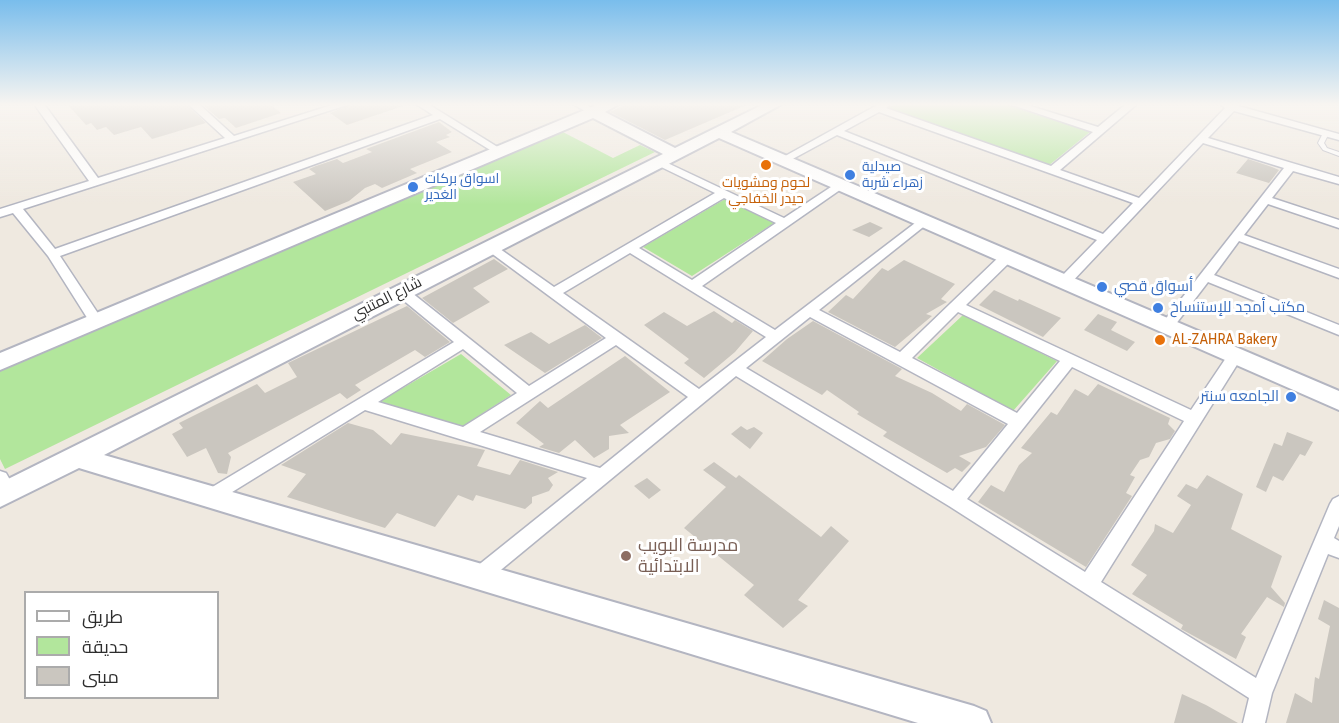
<!DOCTYPE html>
<meta charset="utf-8">
<style>
body{margin:0}
#map{position:relative;width:1339px;height:723px;overflow:hidden;background:#efe9e0;font-family:"Roboto Condensed",Cairo,sans-serif}
canvas{display:block}
.legend{position:absolute;left:24px;top:591px;width:195px;height:108px;box-sizing:border-box;background:#fff;border:2px solid #ababab;margin:0;padding:8px 10px;list-style:none;font-size:18px;color:#2d2d2d}
.legend li{display:flex;align-items:center;gap:12px;height:30px}
.legend b{width:30px;border:2px solid #ababab}
</style>
<div id="map">
<canvas width="1339" height="723"></canvas>
<ul class="legend">
<li><b style="height:8px;background:#fff"></b>طريق</li>
<li><b style="height:16px;background:#b2e69c"></b>حديقة</li>
<li><b style="height:16px;background:#cac6bf"></b>مبنى</li>
</ul>
</div>
<script>
const g = document.querySelector('canvas').getContext('2d');
g.lineJoin = 'round';
function paint(path, color) {
  g.fillStyle = color;
  g.fill(path, 'evenodd');
}
function stroke(path, color, width, dash) {
  g.strokeStyle = color;
  g.lineWidth = width;
  g.lineCap = dash ? 'butt' : 'round';
  g.setLineDash(dash || []);
  g.stroke(path);
}
function drawText(font, color, halo, rows, align = 'center') {
  g.font = font + ' "Roboto Condensed",Cairo,sans-serif';
  g.lineWidth = 6;
  g.setLineDash([]);
  g.textBaseline = 'middle';
  g.strokeStyle = halo;
  g.fillStyle = color;
  for (const [text, x, y, turn = 0] of rows) {
    g.save();
    g.translate(x, y);
    g.rotate((+turn || 0) * Math.PI / 180);
    g.textAlign = isNaN(turn) ? turn : align;
    if (halo) g.strokeText(text, 0, 0);
    g.fillText(text, 0, 0);
    g.restore();
  }
}
const green = new Path2D(`
 M 895,104 L 1005,104 L 1090,132 L 1048,166 L 888,108 Z
 M 561,131 L 613,158 L 640,145 L 655,152 L 5,469 L 0,459 L 0,371 Z
 M 725,199 L 774,223 L 692,276 L 643,247 Z
 M 963,315 L 1057,361 L 1013,411 L 917,358 Z
 M 461,354 L 511,395 L 463,426 L 377,403 Z`);
const building = new Path2D(`
 M 67,104 L 186,104 L 206,123 L 152,139 L 141,127 L 114,135 L 106,127 L 97,130 L 91,123 L 86,125 Z
 M 202,104 L 270,104 L 281,113 L 236,128 L 225,118 L 219,119 Z
 M 352,104 L 402,104 L 403,106 L 347,125 L 330,113 Z
 M 626,104 L 749,104 L 665,140 L 610,112 Z
 M 439,122 L 452,132 L 446,135 L 450,137 L 436,142 L 452,152 L 410,169 L 417,173 L 382,188 L 375,184 L 365,188 L 349,201 L 325,211 L 293,182 L 316,174 L 309,169 L 316,166 L 337,159 L 343,163 L 372,152 L 366,149 Z
 M 1248,159 L 1272,167 L 1279,170 L 1269,183 L 1236,173 Z
 M 870,222 L 883,228 L 869,237 L 852,230 Z
 M 494,259 L 508,269 L 473,288 L 490,302 L 453,323 L 422,298 Z
 M 904,260 L 955,284 L 941,299 L 947,302 L 926,314 L 932,316 L 895,347 L 828,312 L 846,295 L 853,299 L 882,268 L 888,271 Z
 M 994,290 L 1018,301 L 1019,299 L 1061,318 L 1043,337 L 979,305 Z
 M 407,306 L 450,342 L 425,357 L 415,350 L 355,385 L 361,390 L 347,399 L 340,393 L 228,453 L 231,457 L 227,474 L 218,473 L 206,448 L 187,457 L 172,434 L 183,428 L 179,423 L 257,384 L 265,393 L 297,377 L 288,363 Z
 M 714,311 L 732,323 L 735,320 L 753,331 L 735,352 L 704,378 L 684,363 L 689,359 L 644,325 L 664,312 L 687,326 Z
 M 1098,314 L 1117,322 L 1111,330 L 1135,342 L 1127,351 L 1084,330 Z
 M 813,321 L 902,369 L 895,376 L 932,393 L 961,411 L 967,404 L 1005,425 L 986,447 L 959,456 L 971,463 L 962,472 L 955,468 L 947,473 L 883,436 L 887,432 L 857,414 L 859,412 L 827,390 L 822,395 L 762,361 L 787,339 Z
 M 585,325 L 602,338 L 545,373 L 504,345 L 531,332 L 549,344 Z
 M 625,356 L 670,392 L 620,425 L 629,433 L 609,436 L 609,449 L 594,458 L 575,440 L 559,453 L 539,447 L 544,444 L 516,423 L 540,401 L 548,408 Z
 M 1098,384 L 1170,418 L 1168,424 L 1175,431 L 1170,439 L 1156,443 L 1149,457 L 1140,460 L 1130,475 L 1135,477 L 1126,493 L 1132,496 L 1086,567 L 978,502 L 991,485 L 1004,492 L 1019,465 L 1032,453 L 1021,448 L 1051,412 L 1057,415 L 1075,389 L 1088,396 Z
 M 348,423 L 373,430 L 391,445 L 401,433 L 485,450 L 477,466 L 510,475 L 520,460 L 558,472 L 548,478 L 553,485 L 549,491 L 532,497 L 532,503 L 525,509 L 476,495 L 473,501 L 458,495 L 435,527 L 397,513 L 385,528 L 287,497 L 306,474 L 281,465 Z
 M 741,426 L 747,430 L 754,427 L 763,433 L 750,449 L 731,434 Z
 M 1287,432 L 1313,442 L 1305,456 L 1300,454 L 1283,481 L 1273,476 L 1266,492 L 1256,487 L 1274,443 L 1282,446 Z
 M 714,462 L 736,478 L 739,475 L 821,537 L 831,526 L 849,541 L 798,600 L 808,606 L 783,628 L 744,595 L 754,585 L 684,528 L 726,487 L 703,470 Z
 M 1207,475 L 1243,494 L 1231,529 L 1282,556 L 1271,587 L 1285,603 L 1284,607 L 1267,597 L 1241,634 L 1246,637 L 1236,659 L 1181,629 L 1183,625 L 1132,594 L 1147,575 L 1131,565 L 1154,531 L 1155,524 L 1173,533 L 1191,505 L 1177,496 L 1186,484 L 1197,489 Z
 M 647,478 L 661,490 L 649,499 L 634,486 Z
 M 1324,600 L 1339,608 L 1339,723 L 1286,723 L 1295,693 L 1312,703 L 1315,677 L 1319,679 L 1330,626 L 1318,619 Z
 M 1182,694 L 1206,705 L 1238,723 L 1174,723 Z`);
const lane = new Path2D(`
 M 1326,131 L 1329,133 L 1324,143 L 1327,148 L 1339,152 L 1339,156 L 1323,150 L 1318,143 L 1323,133 Z`);
const street = new Path2D(`
 M 34,104 L 44,104 L 98,178 L 225,138 L 188,104 L 199,104 L 234,136 L 335,104 L 350,104 L 23,209 L 55,249 L 433,115 L 416,104 L 428,104 L 504,151 L 495,153 L 440,119 L 60,256 L 103,321 L 96,326 L 91,324 L 48,256 L 13,213 L 0,217 L 0,209 L 89,181 Z
 M 573,104 L 585,104 L 598,112 L 590,114 Z
 M 879,104 L 891,104 L 886,108 L 1051,166 L 1093,132 L 1009,104 L 1024,104 L 1098,127 L 1126,104 L 1137,104 L 1060,170 L 1139,198 L 1225,108 L 1220,104 L 1235,105 L 1339,134 L 1339,140 L 1234,111 L 1208,138 L 1339,177 L 1339,184 L 1293,171 L 1272,198 L 1339,220 L 1339,228 L 1268,204 L 1244,235 L 1339,269 L 1339,278 L 1239,241 L 1214,275 L 1339,325 L 1339,335 L 1208,282 L 1172,329 L 1162,329 L 1160,326 L 1284,168 L 1203,143 L 1069,285 L 1059,285 L 1057,282 L 1059,279 L 1097,240 L 837,135 L 787,162 L 778,160 ZM 879,112 L 1133,203 L 1103,234 L 844,131 Z
 M 659,159 L 784,218 L 837,183 L 841,182 L 847,185 L 702,286 L 775,330 L 923,217 L 927,218 L 927,224 L 819,310 L 900,352 L 1002,254 L 1007,253 L 1013,257 L 1012,260 L 966,305 L 1191,410 L 1230,352 L 1240,352 L 1242,356 L 1240,360 L 1101,582 L 1256,678 L 1330,504 L 1333,499 L 1339,496 L 1339,526 L 1334,538 L 1339,541 L 1339,558 L 1328,554 L 1272,693 L 1265,723 L 1243,723 L 1249,698 L 949,506 L 736,376 L 485,583 L 478,586 L 471,583 L 468,577 L 471,571 L 587,478 L 365,410 L 216,502 L 210,504 L 204,502 L 201,497 L 204,492 L 454,342 L 397,295 L 395,292 L 397,289 L 407,289 L 529,386 L 606,338 L 483,247 L 489,243 L 493,244 L 554,287 L 715,193 L 655,164 L 654,162 ZM 724,198 L 776,223 L 692,280 L 639,248 ZM 630,253 L 766,337 L 699,389 L 563,293 ZM 958,312 L 1060,361 L 1017,413 L 912,358 ZM 810,317 L 1008,424 L 953,491 L 746,368 ZM 616,345 L 688,397 L 600,468 L 480,432 ZM 463,349 L 517,393 L 463,427 L 378,402 ZM 1072,367 L 1184,421 L 1085,572 L 967,499 Z
 M 0,471 L 6,473 L 17,492 L 14,497 L 8,499 L 0,494 Z`);
const secondary = new Path2D(`
 M 599,104 L 619,104 L 605,112 L 675,148 L 764,104 L 782,104 L 731,132 L 1339,391 L 1339,410 L 719,138 L 104,455 L 974,706 L 986,711 L 991,723 L 918,723 L 79,468 L 0,507 L 0,483 L 663,154 L 593,118 L 0,370 L 0,353 Z`);
const markers = [
 [766,165,6,"#e8710a"],
 [850,175,6,"#3f7fe0"],
 [413,187,6,"#3f7fe0"],
 [1102,287,6,"#3f7fe0"],
 [1158,308,6,"#3f7fe0"],
 [1160,340,6,"#e8710a"],
 [1291,397,6,"#3f7fe0"],
 [626,556,6,"#8d6e63"]
];
const farShopnames = [
 ["صيدلية",862,167],
 ["زهراء شربة",862,183],
 ["اسواق بركات",425,179],
 ["الغدير",425,195]
];
const farFoodnames = [
 ["لحوم ومشويات",766,183],
 ["حيدر الخفاجي",766,199]
];
const shopNames = [
 ["أسواق قصي",1114,287],
 ["مكتب أمجد للإستنساخ",1170,308],
 ["الجامعه سنتر",1279,397,"right"]
];
const streetNames = [
 ["شارع المتنبي",387,299,-27]
];
const foodNames = [
 ["AL-ZAHRA Bakery",1172,340]
];
const nearEducationnames = [
 ["مدرسة البويب",638,546],
 ["الابتدائية",638,567]
];
paint(green, '#b2e69c');
paint(building, '#cac6bf');
stroke(lane, '#b3b5c1', 2);
stroke(street, '#b3b5c1', 3);
stroke(secondary, '#b3b5c1', 4);
paint(lane, '#fff');
paint(street, '#fff');
paint(secondary, '#fff');
const sky = g.createLinearGradient(0, 0, 0, 205);
sky.addColorStop(0, '#79bdec');
sky.addColorStop(0.51, '#f8f5f1');
sky.addColorStop(1, '#f8f5f100');
g.fillStyle = sky;
g.fillRect(0, 0, 1339, 205);
for (const [x, y, r, color] of markers) {
  const dot = new Path2D();
  dot.arc(x, y, r, 0, 2 * Math.PI);
  g.fillStyle = color;
  g.fill(dot);
  stroke(dot, '#fff', 2);
}
drawText('14px', '#366cbe', '#fff', farShopnames, 'left');
drawText('14px', '#c56008', '#fff', farFoodnames);
drawText('15px', '#366cbe', '#fff', shopNames, 'left');
drawText('15px', '#2d2d2d', '#fff', streetNames);
drawText('15px', '#c56008', '#fff', foodNames, 'left');
drawText('18px', '#785e54', '#fff', nearEducationnames, 'left');
</script>
